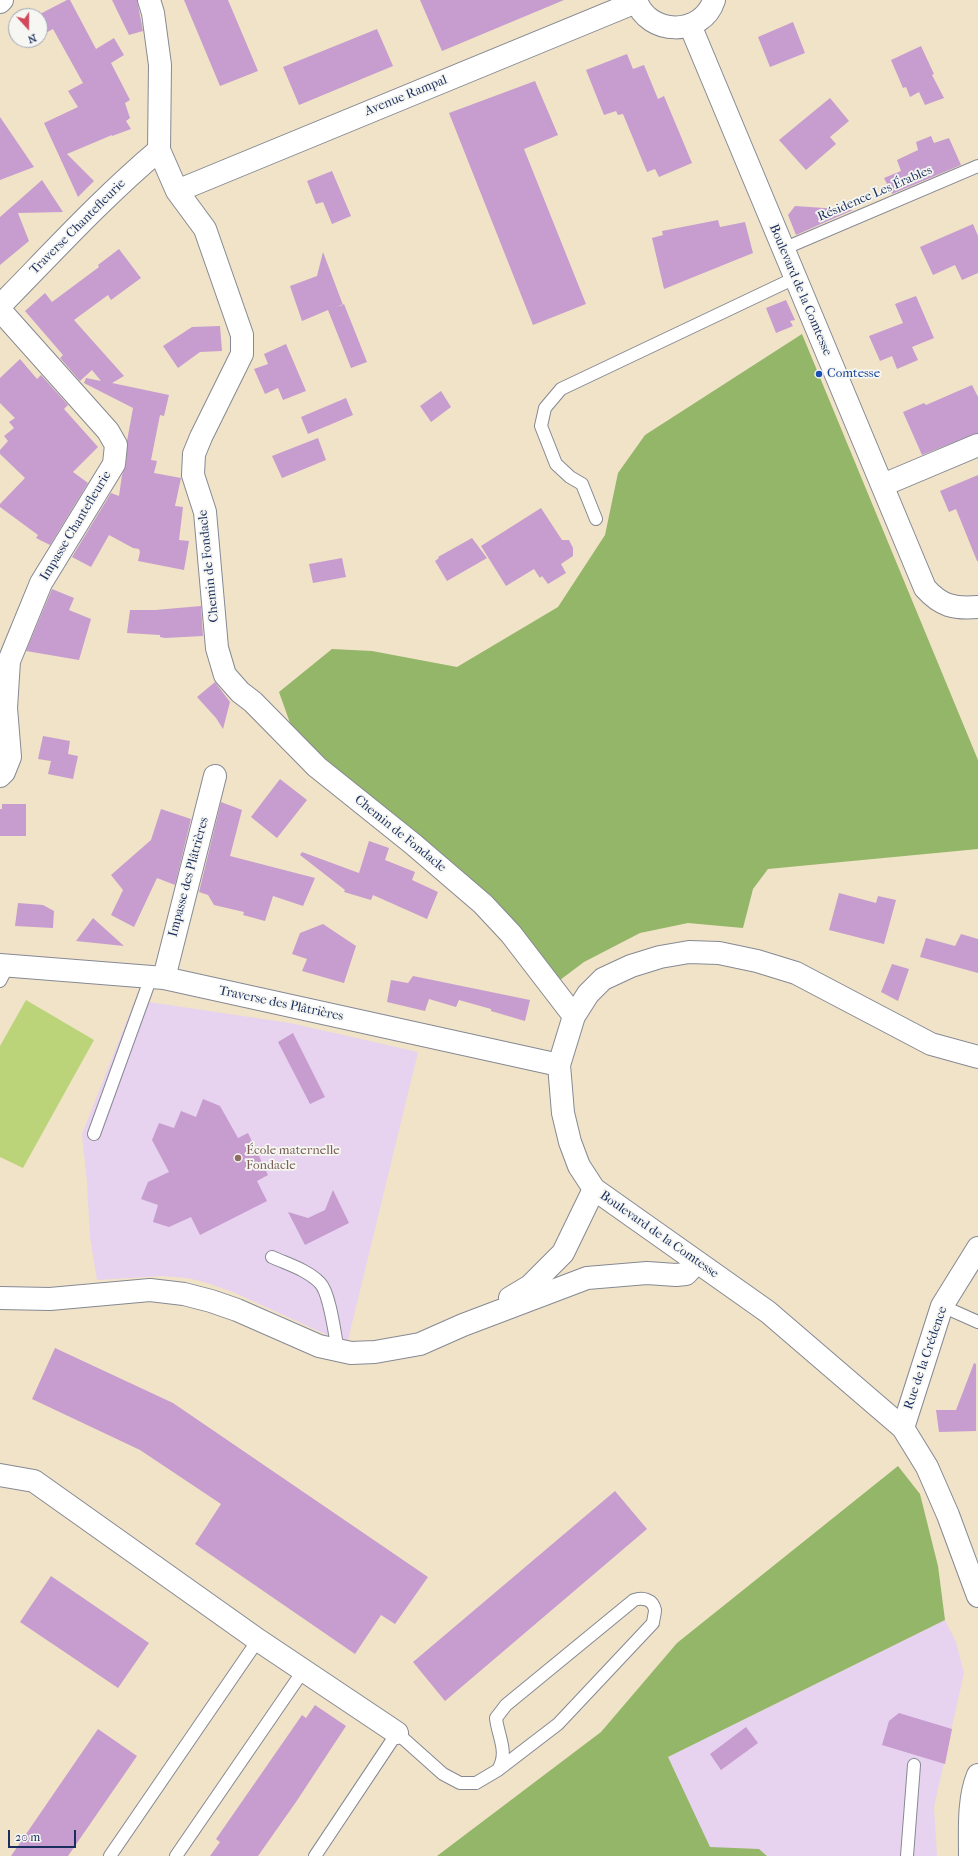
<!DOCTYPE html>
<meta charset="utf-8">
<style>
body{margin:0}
#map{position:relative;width:978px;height:1856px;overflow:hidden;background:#f0e3c8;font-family:"IM FELL French Canon",serif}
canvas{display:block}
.north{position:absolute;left:8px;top:8px;width:40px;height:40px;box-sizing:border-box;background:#f6f6f2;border:1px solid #9ea6b7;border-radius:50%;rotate:159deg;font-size:11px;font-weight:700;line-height:16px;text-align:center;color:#1b2f5e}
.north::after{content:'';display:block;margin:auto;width:14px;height:18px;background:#d1495b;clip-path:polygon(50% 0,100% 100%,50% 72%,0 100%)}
.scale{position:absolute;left:8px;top:1830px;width:68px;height:18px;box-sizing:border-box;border:2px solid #1b2f5e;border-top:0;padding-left:5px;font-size:12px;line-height:14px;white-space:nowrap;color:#1b2f5e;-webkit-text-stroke:3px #f6f6f2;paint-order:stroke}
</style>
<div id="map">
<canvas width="978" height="1856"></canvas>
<div class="north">N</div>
<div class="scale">20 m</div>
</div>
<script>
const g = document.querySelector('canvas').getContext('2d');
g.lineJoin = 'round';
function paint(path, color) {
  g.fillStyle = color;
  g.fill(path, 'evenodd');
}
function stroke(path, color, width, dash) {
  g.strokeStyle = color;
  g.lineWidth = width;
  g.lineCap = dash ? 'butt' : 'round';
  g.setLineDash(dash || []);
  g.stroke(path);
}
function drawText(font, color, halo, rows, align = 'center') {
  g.font = font + ' "IM FELL French Canon",serif';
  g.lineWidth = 3.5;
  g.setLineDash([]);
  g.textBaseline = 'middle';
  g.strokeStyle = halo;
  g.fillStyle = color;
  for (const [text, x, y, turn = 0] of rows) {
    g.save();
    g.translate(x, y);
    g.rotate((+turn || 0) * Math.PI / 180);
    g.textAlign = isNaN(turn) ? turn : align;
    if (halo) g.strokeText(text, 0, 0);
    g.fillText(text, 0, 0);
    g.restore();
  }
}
const built = new Path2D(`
 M 135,1000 L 290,1023 L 418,1052 L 347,1344 L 233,1292 L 204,1282 L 187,1278 L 161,1276 L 97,1280 L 90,1237 L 87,1182 L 82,1134 Z
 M 945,1620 L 956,1642 L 964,1673 L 934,1807 L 937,1856 L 767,1856 L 759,1849 L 710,1848 L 668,1757 Z`);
const green = new Path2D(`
 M 26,1000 L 94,1040 L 23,1168 L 0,1157 L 0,1046 Z`);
const forest = new Path2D(`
 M 802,334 L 978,760 L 978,849 L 768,869 L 753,889 L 743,928 L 688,923 L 640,933 L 584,962 L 556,983 L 295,737 L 279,692 L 332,649 L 372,651 L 457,667 L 558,607 L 605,535 L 618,473 L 645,435 Z
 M 898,1466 L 920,1494 L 938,1566 L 945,1620 L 668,1757 L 710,1847 L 759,1849 L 767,1856 L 437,1856 L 601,1732 L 677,1643 Z`);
const building = new Path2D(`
 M 67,0 L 70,0 L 96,49 L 114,38 L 124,55 L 111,63 L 130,100 L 125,103 L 130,118 L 126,121 L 131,129 L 112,136 L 112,135 L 67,154 L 94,181 L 78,197 L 44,123 L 78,107 L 68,91 L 83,83 L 53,29 L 40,36 L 40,14 Z
 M 112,0 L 137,0 L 143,31 L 129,35 Z
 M 184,0 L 228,0 L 258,71 L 220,86 Z
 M 420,0 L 564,0 L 442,51 Z
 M 793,22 L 805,53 L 770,67 L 758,37 Z
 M 377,29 L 393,66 L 299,105 L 283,67 Z
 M 921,46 L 934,74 L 932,75 L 944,98 L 925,105 L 919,92 L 910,97 L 906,87 L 903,88 L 891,60 Z
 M 627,54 L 633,69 L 644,65 L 658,99 L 664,96 L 692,163 L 659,177 L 655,169 L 647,172 L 623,114 L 618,115 L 616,111 L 604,115 L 586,70 Z
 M 535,81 L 558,135 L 524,149 L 586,304 L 533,325 L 449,113 Z
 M 830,98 L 849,121 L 830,137 L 836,144 L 806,170 L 779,140 Z
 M 0,117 L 34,167 L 0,180 Z
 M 931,136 L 934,143 L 949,138 L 961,165 L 892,194 L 884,178 L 901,171 L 897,160 L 918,150 L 916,142 Z
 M 332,171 L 351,216 L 332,224 L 323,202 L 316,204 L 307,181 Z
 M 42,180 L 63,212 L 18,213 L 29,241 L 0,265 L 0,217 Z
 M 795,206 L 853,210 L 796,235 L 788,215 Z
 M 718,220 L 720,227 L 745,222 L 753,253 L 664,289 L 652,238 L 663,235 L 662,231 Z
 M 973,224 L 978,236 L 978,273 L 962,280 L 955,265 L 933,275 L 920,247 Z
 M 119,249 L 141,278 L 111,300 L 108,295 L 74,320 L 124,376 L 112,383 L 169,395 L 164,416 L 160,415 L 151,460 L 157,461 L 154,473 L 181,478 L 175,506 L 183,507 L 179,540 L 189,541 L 184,570 L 138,561 L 140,552 L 139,549 L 133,548 L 109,535 L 91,567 L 72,557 L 111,493 L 119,496 L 122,475 L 126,465 L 127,441 L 133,408 L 84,383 L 86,378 L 101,381 L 92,370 L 80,381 L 60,358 L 63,355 L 25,311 L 45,293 L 52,302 L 99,267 L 98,265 Z
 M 323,252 L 343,305 L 336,307 L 344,304 L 367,362 L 351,368 L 328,310 L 302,321 L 290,286 L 317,276 Z
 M 916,296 L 934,338 L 912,347 L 918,360 L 897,369 L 892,356 L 880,361 L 869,336 L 903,323 L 895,304 Z
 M 786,300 L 795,320 L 790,321 L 793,326 L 776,333 L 766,308 Z
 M 220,326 L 222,351 L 200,352 L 178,368 L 163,346 L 192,327 Z
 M 286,344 L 306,391 L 283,400 L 278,388 L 265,394 L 254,369 L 268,364 L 264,354 Z
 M 20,359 L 37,379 L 41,375 L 68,405 L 64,409 L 98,447 L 73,472 L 88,483 L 50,545 L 36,538 L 38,535 L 0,507 L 0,504 L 25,478 L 0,454 L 0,450 L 8,441 L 4,436 L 14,428 L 9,422 L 15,418 L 0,403 L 0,378 Z
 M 972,385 L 978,397 L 978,433 L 922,455 L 903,412 L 924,403 L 926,405 Z
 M 441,391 L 451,407 L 431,422 L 420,406 Z
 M 346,398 L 353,415 L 308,434 L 301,417 Z
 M 318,438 L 326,460 L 282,478 L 272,456 Z
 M 978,475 L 978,561 L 977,561 L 956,509 L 949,512 L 940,491 Z
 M 541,508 L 562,540 L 569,540 L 573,548 L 573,556 L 561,564 L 566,573 L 548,584 L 542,576 L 540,578 L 534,569 L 506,586 L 481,546 Z
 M 472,538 L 487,558 L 447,581 L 435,561 L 439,558 L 438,557 Z
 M 342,558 L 346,577 L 313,583 L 309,564 Z
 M 52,589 L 74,598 L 69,610 L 91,619 L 79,660 L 26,651 Z
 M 201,606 L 203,636 L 165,638 L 160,637 L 160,635 L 127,633 L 130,610 L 155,610 Z
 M 215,682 L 230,702 L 223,729 L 216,718 L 197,697 Z
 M 43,736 L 70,741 L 68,754 L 78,756 L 73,779 L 48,774 L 51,761 L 38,759 Z
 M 280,779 L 307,800 L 277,838 L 251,817 Z
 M 221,802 L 242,810 L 230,856 L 315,878 L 303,906 L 273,896 L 265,921 L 243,915 L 244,912 L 214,905 L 208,895 L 199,892 Z
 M 2,804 L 26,804 L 26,836 L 0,836 L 0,809 L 2,809 Z
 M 161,809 L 191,819 L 175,885 L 157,878 L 134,927 L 111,915 L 123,890 L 111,875 L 151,840 Z
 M 369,841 L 389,848 L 385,860 L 415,872 L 412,880 L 438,892 L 427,919 L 373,895 L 371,900 L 344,892 L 345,890 L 300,855 L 302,852 L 359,873 Z
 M 839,893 L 876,903 L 878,896 L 896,900 L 884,944 L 829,930 Z
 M 18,903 L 43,905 L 54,911 L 53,928 L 15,926 Z
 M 93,918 L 124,946 L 76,941 Z
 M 323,924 L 356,946 L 344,983 L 302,971 L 307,959 L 292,954 L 300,933 Z
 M 961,934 L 978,939 L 978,973 L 920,957 L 926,938 L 955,946 Z
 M 892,964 L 909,969 L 898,1001 L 881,992 Z
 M 413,976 L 530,1000 L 525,1021 L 491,1011 L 491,1009 L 459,1000 L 456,1007 L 429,999 L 425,1011 L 387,1002 L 391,980 L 408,983 Z
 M 293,1033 L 325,1097 L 310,1104 L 278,1042 Z
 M 203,1099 L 220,1106 L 238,1138 L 248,1133 L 268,1175 L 257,1181 L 267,1201 L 200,1235 L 191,1217 L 169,1227 L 153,1222 L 158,1205 L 141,1199 L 148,1182 L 169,1172 L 152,1140 L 159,1123 L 174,1128 L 181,1111 L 196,1117 Z
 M 333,1190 L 349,1223 L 305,1245 L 288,1212 L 308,1218 L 325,1210 Z
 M 55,1348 L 173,1403 L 428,1577 L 395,1624 L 381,1615 L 355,1654 L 195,1544 L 221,1504 L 140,1450 L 32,1399 Z
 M 974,1363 L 976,1364 L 976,1431 L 939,1432 L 936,1410 L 956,1410 Z
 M 615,1491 L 647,1529 L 445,1701 L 413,1662 Z
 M 51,1576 L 149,1643 L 118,1688 L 20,1622 Z
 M 315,1705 L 346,1726 L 296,1802 L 258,1856 L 210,1856 L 220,1842 L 216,1839 L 302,1715 L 306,1718 Z
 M 899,1713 L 952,1729 L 945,1764 L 882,1745 L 889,1721 Z
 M 746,1727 L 758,1743 L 721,1770 L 710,1754 Z
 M 98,1729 L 137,1756 L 68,1856 L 11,1856 Z`);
const service = new Path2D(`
 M 783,249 L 978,166
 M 596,519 L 582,484 L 570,477 L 556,464 L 541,426 L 545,408 L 561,389 L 795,278
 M 0,981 L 8,966
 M 94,1134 L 151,977
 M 272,1257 C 287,1264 308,1270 320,1283 C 330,1293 335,1336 338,1351
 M 942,1306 L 978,1322
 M 110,1856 L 258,1640
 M 176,1856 L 303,1671
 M 315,1856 L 397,1733 L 443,1774 L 460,1783 L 476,1783 L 498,1770 L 558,1724 L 653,1623 C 653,1620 655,1614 655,1610 C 653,1599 642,1597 634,1600 L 506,1705 L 496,1718 C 498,1737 509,1752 498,1770
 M 907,1856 L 914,1765`);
const minor = new Path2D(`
 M 149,0 L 153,13 L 160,65 L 159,150 L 177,191 L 205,229 L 242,335 L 242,354 L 201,437 L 194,454 L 193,475 L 205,512 L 217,648 L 225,675 L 240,692 L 253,702 L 317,767 L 413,844 L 483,904 L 511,934 L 574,1016
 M 0,2 L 2,0
 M 690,25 L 925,588 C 941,606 954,609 978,607
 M 177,191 L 636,2
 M 0,306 C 52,253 102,198 159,150
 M 0,310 L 108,431 L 116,445 L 114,464 L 41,583 L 9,661 L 6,708 L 10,757 L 4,772 L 0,776
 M 883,485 L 978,445
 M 0,965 L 164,978 L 559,1065
 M 164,978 L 215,776
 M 978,1057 L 931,1044 L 796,973 L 757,961 L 719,953 L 689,952 L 660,957 L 631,966 L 603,979 L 588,994 L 574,1016 L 559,1065 L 563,1113 L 570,1142 L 579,1166 L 594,1189 L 768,1312 L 903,1428 L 927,1467 L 948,1515 L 978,1596
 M 0,1298 L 50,1299 L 150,1290 L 184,1294 L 211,1301 L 237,1310 L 319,1346 L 351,1353 L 375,1352 L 420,1344 L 463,1325 L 587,1278 L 647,1273 L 676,1275 L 686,1274 L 697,1262
 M 510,1298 L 530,1286 L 563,1253 L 594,1189
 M 903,1428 L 942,1306 L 978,1248
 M 0,1475 L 34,1481 L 258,1640 L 397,1733
 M 970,1856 C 970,1830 968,1799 978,1775`);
const tertiary = new Path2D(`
 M 636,0 C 648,36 702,37 714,0`);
const markers = [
 [819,374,4,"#1a4fb4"],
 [238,1158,4,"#8d6e63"]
];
const streetNames = [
 ["Avenue Rampal",406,96,-22],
 ["Résidence Les Érables",875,194,-23],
 ["Traverse Chantefleurie",78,227,-45],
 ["Boulevard de la Comtesse",800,290,67],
 ["Impasse Chantefleurie",76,526,-59],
 ["Chemin de Fondacle",209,566,-96],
 ["Chemin de Fondacle",400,834,39],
 ["Impasse des Plâtrières",189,877,-75],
 ["Traverse des Plâtrières",281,1004,12],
 ["Boulevard de la Comtesse",659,1235,35],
 ["Rue de la Crédence",926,1358,-71]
];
const transitNames = [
 ["Comtesse",827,374]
];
const educationNames = [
 ["École maternelle",246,1151],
 ["Fondacle",246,1166]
];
paint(built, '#e7d2ef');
paint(green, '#bbd479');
paint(forest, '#94b669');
paint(building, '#c69dce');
stroke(service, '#868993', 14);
stroke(minor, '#868993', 24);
stroke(tertiary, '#868993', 24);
stroke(service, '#fff', 12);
stroke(minor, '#fff', 22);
stroke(tertiary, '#fff', 22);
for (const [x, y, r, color] of markers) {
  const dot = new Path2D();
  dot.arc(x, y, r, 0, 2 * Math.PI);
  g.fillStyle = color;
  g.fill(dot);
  stroke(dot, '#f6f6f2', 1.5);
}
drawText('13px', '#1b2f5e', '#f6f6f2', streetNames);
drawText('13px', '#164399', '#f6f6f2', transitNames, 'left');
drawText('13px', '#785e54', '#f6f6f2', educationNames, 'left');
</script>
